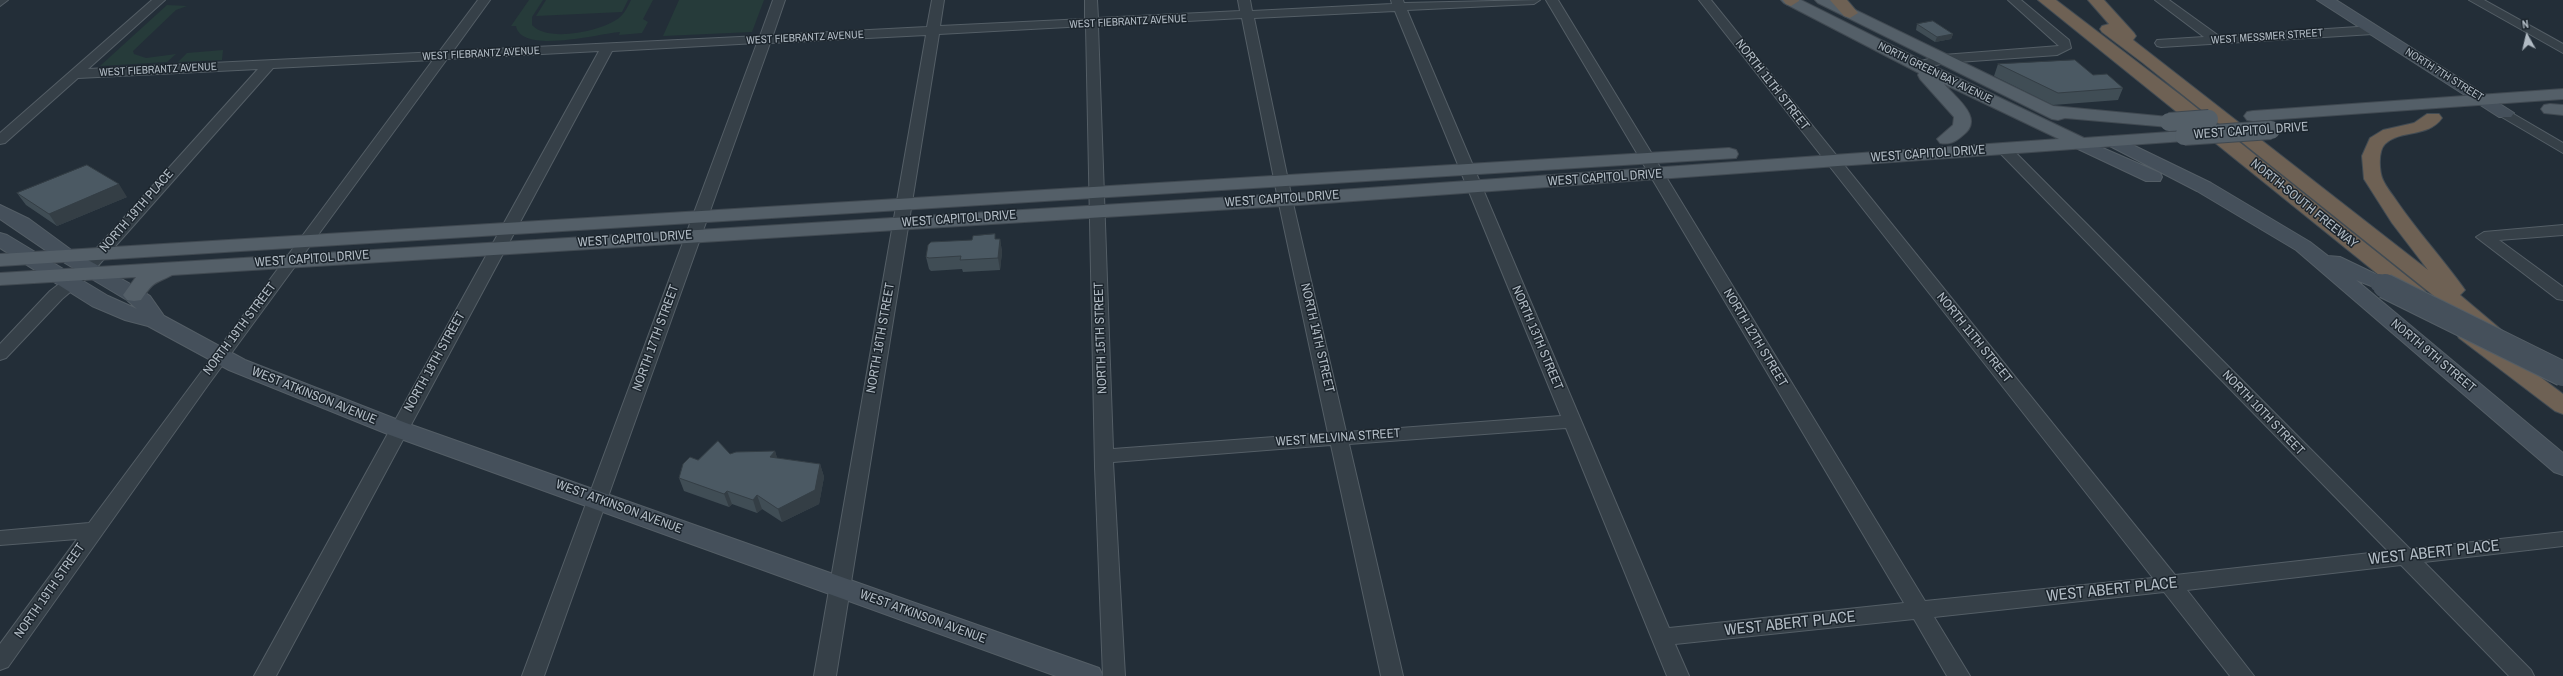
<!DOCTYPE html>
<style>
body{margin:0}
#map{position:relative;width:2563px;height:676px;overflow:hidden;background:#232e38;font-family:"Archivo Narrow",sans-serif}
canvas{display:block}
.north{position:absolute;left:2507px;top:16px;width:40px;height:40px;-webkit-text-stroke:3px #1c252d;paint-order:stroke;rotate:352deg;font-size:11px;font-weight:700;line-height:16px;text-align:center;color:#b1bbc4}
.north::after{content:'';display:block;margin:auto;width:14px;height:18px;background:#b1bbc4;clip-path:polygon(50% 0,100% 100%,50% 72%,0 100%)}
</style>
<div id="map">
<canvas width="2563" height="676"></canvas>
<div class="north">N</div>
</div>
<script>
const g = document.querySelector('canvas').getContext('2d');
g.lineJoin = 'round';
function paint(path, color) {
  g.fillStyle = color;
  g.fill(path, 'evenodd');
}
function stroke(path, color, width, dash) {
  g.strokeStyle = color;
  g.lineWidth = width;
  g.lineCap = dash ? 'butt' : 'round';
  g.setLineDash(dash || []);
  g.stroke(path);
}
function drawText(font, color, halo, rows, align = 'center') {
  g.font = font + ' "Archivo Narrow",sans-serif';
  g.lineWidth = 3;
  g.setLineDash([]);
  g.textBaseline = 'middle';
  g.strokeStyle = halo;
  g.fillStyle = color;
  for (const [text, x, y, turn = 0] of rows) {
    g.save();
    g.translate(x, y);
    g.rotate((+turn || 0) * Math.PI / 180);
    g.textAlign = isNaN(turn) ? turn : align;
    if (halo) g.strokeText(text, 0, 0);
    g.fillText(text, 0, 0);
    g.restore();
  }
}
const green = new Path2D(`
 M 529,0 L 543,0 L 532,17 L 532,25 C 548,43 602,31 619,18 C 625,13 628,6 631,0 L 653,0 L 643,19 L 648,22 L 642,33 L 619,35 L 620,32 C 602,33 521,55 516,26 L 511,26 Z
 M 546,0 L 628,0 L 622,12 L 536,16 Z
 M 679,0 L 764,0 L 752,32 L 663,36 Z
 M 167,5 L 187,6 L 176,10 L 133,51 L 134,54 L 146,58 L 176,54 L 167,62 L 100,66 Z
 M 223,50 L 222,60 L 178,62 L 187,53 Z`);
const street = new Path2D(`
 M 0,0 L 8,0 L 0,6 Z
 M 152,0 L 165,0 L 88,69 L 439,52 L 478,0 L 490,0 L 453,51 L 760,36 L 773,0 L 785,0 L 773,35 L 927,27 L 932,0 L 944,0 L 940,26 L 1085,19 L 1085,0 L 1097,0 L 1098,18 L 1240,11 L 1238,0 L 1250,0 L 1252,11 L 1392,4 L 1391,0 L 1403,0 L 1404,3 L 1540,0 L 1534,4 L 1407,10 L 1669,628 L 1904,603 L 1546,0 L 1558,0 L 1925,601 L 2153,578 L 1699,0 L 1711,0 L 2175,575 L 2388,551 L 1999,152 L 1997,149 L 1999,146 L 2009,146 L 2410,549 L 2563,532 L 2563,546 L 2424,562 L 2531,670 L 2534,676 L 2509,676 L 2401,565 L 2187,590 L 2254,676 L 2230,676 L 2164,592 L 1934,617 L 1970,676 L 1947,676 L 1914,619 L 1675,644 L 1689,676 L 1667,676 L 1566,428 L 1349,444 L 1403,676 L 1381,676 L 1331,445 L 1113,462 L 1125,676 L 1103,676 L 1095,467 L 1086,26 L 939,34 L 836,676 L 814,676 L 926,35 L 770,43 L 544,676 L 522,676 L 757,43 L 612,51 L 276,676 L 254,676 L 599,51 L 447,59 L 208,385 L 8,667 L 0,670 L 0,644 L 77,539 L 0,545 L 0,531 L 89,523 L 433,60 L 273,68 L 88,277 L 62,299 L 6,358 L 0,360 L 0,344 L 50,291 L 76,271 L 258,69 L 78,78 L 5,143 L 0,144 L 0,133 ZM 1395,11 L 1561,416 L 1346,432 L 1292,199 L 1254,18 ZM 1242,18 L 1278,199 L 1328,433 L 1113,449 L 1098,26 Z
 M 2008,0 L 2021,0 L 2069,40 L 2071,48 L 2057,55 L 1944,63 L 1919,70 L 1914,69 L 1913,66 L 1914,63 L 1943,55 L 2059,46 Z
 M 2155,0 L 2169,0 L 2219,36 L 2373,26 L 2379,30 L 2373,34 L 2161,47 L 2157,46 L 2155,43 L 2157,40 L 2204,37 Z
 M 2469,0 L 2484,0 L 2563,44 L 2563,53 Z
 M 2505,109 L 2563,143 L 2563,153 L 2500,116 L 2498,113 Z
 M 2563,225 L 2563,235 L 2499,240 L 2563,287 L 2563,300 L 2557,299 L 2476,237 L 2484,232 Z`);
const secondary = new Path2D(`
 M 2317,0 L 2336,0 L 2514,113 L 2511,117 L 2499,117 Z
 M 2114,136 L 2211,183 L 2310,242 L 2328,256 L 2340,257 L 2386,279 L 2389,283 L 2386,287 L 2379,289 L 2356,280 L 2563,453 L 2563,475 L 2554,472 L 2296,250 L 2197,191 L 2108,145 L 2105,141 L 2108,137 Z
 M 2082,139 L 2160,173 L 2162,177 L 2160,181 L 2146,181 L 2076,148 L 2073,144 L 2076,140 Z
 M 0,205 L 29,219 L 74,252 L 141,290 L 150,296 L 164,316 L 245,360 L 406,423 L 1099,668 L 1103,676 L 1056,676 L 390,435 L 229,370 L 148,326 L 125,320 L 92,306 L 0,248 L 0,233 L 7,235 L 108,296 L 137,309 L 127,300 L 60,260 L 0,219 Z`);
const primary = new Path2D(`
 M 1781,0 L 1801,0 L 1925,62 L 2084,138 L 2184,131 L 2190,132 L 2193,136 L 2190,140 L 2184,141 L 1298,205 L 172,275 C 153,285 155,280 141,300 L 134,301 L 127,300 L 123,295 L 136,277 L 0,285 L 0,273 L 1298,193 L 2059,139 L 1944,84 C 1956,98 1986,119 1962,136 C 1955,142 1949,145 1940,143 L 1937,139 L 1953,125 L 1954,117 L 1920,79 L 1918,75 L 1919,73 L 1784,3 Z
 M 1815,0 L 1835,0 L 2053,106 L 2169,117 L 2175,118 L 2178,122 L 2175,126 L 2169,127 L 2065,118 L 2058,120 L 2052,119 L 1818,3 Z
 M 2563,89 L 2563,99 L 2253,121 L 2247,120 L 2244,116 L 2247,112 L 2253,111 Z
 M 2550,104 L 2563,105 L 2563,115 L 2544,113 L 2541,109 L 2544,105 Z
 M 1729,148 L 1736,150 L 1738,154 L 1736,158 L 0,266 L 0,254 Z`);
const highway = new Path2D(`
 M 1783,0 L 1799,0 L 1799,1 L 1791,6 L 1786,4 Z
 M 1830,0 L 1847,0 L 1858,13 L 1850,18 L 1844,16 Z
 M 2038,0 L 2056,0 L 2183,97 L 2424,290 L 2428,295 L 2424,300 L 2417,301 L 2410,300 Z
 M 2088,0 L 2104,0 L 2134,33 L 2136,36 L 2133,40 L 2428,270 L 2392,223 L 2364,179 L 2362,156 L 2370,138 L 2383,130 L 2414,123 L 2427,114 L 2439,114 L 2442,118 C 2428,138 2401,129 2385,144 C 2378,151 2379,171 2383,180 C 2386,187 2392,194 2396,200 C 2417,231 2443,259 2465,290 L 2460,295 L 2505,333 L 2502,338 L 2488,338 L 2563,394 L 2563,414 L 2555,411 L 2459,338 L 2456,333 L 2459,328 L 2467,326 L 2474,328 L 2143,63 L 2102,32 L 2100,29 L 2102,26 L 2109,24 Z`);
const secondaryBridgeFar1 = new Path2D(`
 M 2379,283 L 2387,287`);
const secondaryBridge = new Path2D(`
 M 2385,286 L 2563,374`);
const primaryBridge = new Path2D(`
 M 2169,122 L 2209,119
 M 2184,136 L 2271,130`);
const wall = new Path2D(`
 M 1917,24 L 1953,34 L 1951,39 L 1935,42 L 1916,30 Z
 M 1998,64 L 2093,75 L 2123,88 L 2118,100 L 2053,105 L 1994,76 Z
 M 17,193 L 127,197 L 57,226 L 26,205 Z
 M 996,239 L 1000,239 L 1002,252 L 1000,270 L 963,272 L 962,269 L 931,271 L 929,269 L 926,257 Z
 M 775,451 L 777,458 L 820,464 L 824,477 L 819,504 L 782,522 L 762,509 L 757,513 L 732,504 L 729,507 L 684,491 L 679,478 L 730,454 Z`);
const shadedWall = new Path2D(`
 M 1953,34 L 1951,39 L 1935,42 L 1937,37 Z
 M 119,184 L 127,197 L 57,226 L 49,214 Z
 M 1000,239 L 1002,252 L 1000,270 L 998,258 Z
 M 775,451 L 779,465 L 770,457 Z
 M 820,464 L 824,477 L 819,504 L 782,522 L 778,509 Z
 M 727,491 L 732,504 L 729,507 L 724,494 Z
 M 757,495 L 762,509 L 757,513 L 753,500 Z`);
const building = new Path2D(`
 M 1933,21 L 1953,34 L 1937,37 L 1917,24 Z
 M 2075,60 L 2093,75 L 2107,74 L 2123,88 L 2058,93 L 1998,64 Z
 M 87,165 L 119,184 L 49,214 L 17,193 Z
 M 995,234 L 995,239 L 1000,239 L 998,258 L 960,260 L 961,256 L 929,258 L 926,257 L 928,245 L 931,242 L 972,240 L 973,236 Z
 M 718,441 L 730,454 L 736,452 L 775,451 L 770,457 L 820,464 L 815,490 L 778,509 L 757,495 L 753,500 L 727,491 L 724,494 L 679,478 L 683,464 L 690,457 L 698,460 Z`);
const farStreetnames = [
 ["WEST FIEBRANTZ AVENUE",1128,22,-3],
 ["WEST MESSMER STREET",2267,37,-4],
 ["WEST FIEBRANTZ AVENUE",805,38,-3],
 ["WEST FIEBRANTZ AVENUE",481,54,-3],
 ["WEST FIEBRANTZ AVENUE",158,70,-3],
 ["NORTH GREEN BAY AVENUE",1935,73,26],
 ["NORTH 7TH STREET",2444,75,32]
];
const streetNames = [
 ["NORTH 11TH STREET",1772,85,52],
 ["WEST CAPITOL DRIVE",2251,131,-4],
 ["WEST CAPITOL DRIVE",1928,154,-4],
 ["WEST CAPITOL DRIVE",1605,178,-4],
 ["WEST CAPITOL DRIVE",1282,199,-4],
 ["NORTH-SOUTH FREEWAY",2304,204,39],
 ["NORTH 19TH PLACE",137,211,-49],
 ["WEST CAPITOL DRIVE",959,219,-4],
 ["WEST CAPITOL DRIVE",635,239,-4],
 ["WEST CAPITOL DRIVE",312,259,-4],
 ["NORTH 19TH STREET",240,329,-53],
 ["NORTH 17TH STREET",656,338,-70],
 ["NORTH 16TH STREET",881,338,-80],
 ["NORTH 15TH STREET",1101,338,-92],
 ["NORTH 14TH STREET",1317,338,77],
 ["NORTH 13TH STREET",1537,338,67],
 ["NORTH 12TH STREET",1755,338,59],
 ["NORTH 11TH STREET",1974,338,51],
 ["NORTH 9TH STREET",2433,356,40],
 ["NORTH 18TH STREET",435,362,-61],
 ["WEST ATKINSON AVENUE",314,396,22],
 ["NORTH 10TH STREET",2263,413,46],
 ["WEST MELVINA STREET",1338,438,-4],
 ["WEST ATKINSON AVENUE",619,507,20],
 ["NORTH 19TH STREET",50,591,-55],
 ["WEST ATKINSON AVENUE",923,617,20]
];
const nearStreetnames = [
 ["WEST ABERT PLACE",2434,553,-6],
 ["WEST ABERT PLACE",2112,590,-6],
 ["WEST ABERT PLACE",1790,624,-6]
];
paint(green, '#263b3a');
stroke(street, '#545e66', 2);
stroke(secondary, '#545e66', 2);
stroke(primary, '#404951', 2);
stroke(highway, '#414b53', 2);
paint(street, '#364048');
paint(secondary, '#45505b');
paint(primary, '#545f68');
paint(highway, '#6e6154');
stroke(secondaryBridgeFar1, '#545e66', 20, []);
stroke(secondaryBridge, '#545e66', 26, []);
stroke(primaryBridge, '#404951', 20, []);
stroke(secondaryBridgeFar1, '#45505b', 18);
stroke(secondaryBridge, '#45505b', 24);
stroke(primaryBridge, '#545f68', 18);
paint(wall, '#404d55');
paint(shadedWall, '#343e45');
paint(building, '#4b5963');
stroke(building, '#343e45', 1);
drawText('11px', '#b1bbc4', '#1c252d', farStreetnames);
drawText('13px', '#b1bbc4', '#1c252d', streetNames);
drawText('16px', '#b1bbc4', '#1c252d', nearStreetnames);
</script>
